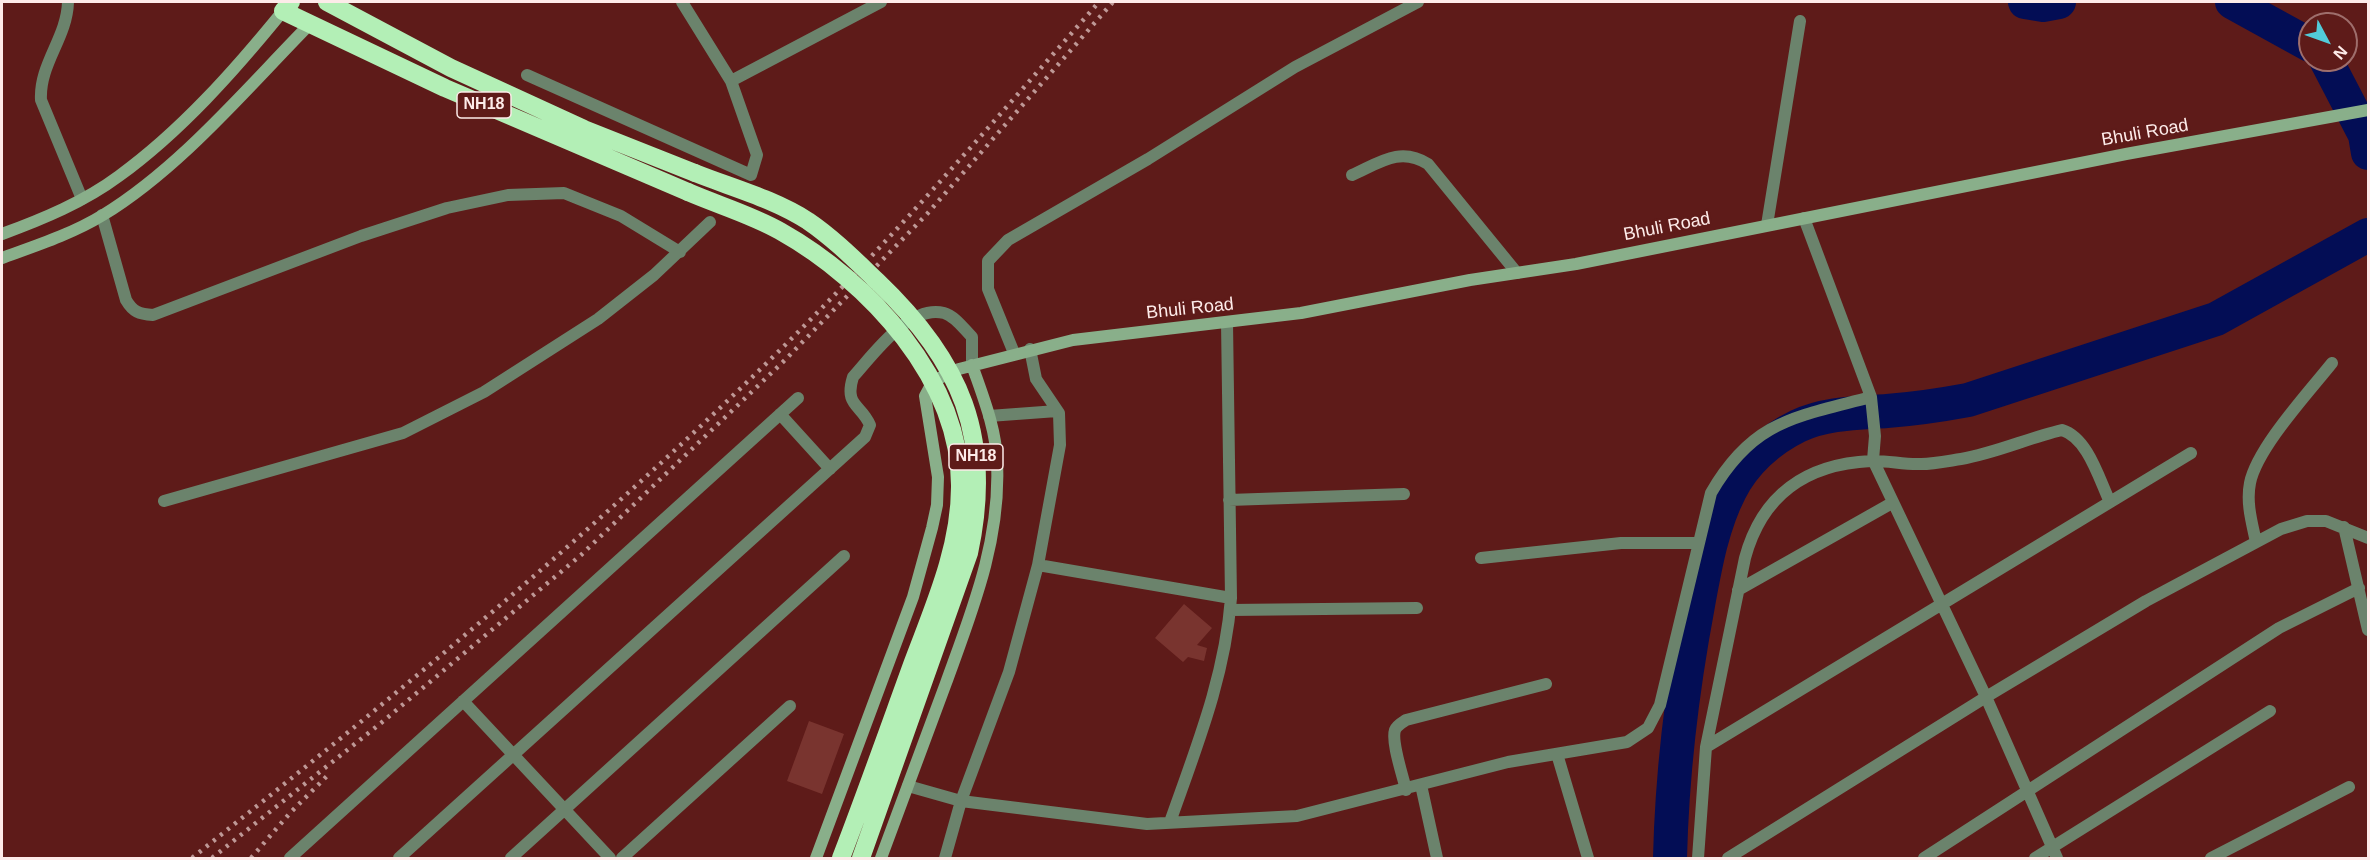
<!DOCTYPE html>
<style>
body{margin:0}
#map{position:relative;width:2370px;height:860px;overflow:hidden;background:#5e1b19;font-family:Helvetica,sans-serif}
canvas{display:block}
.frame{position:absolute;inset:0;border:3px solid #fdebe9;pointer-events:none}
.north{position:absolute;left:2298px;top:12px;width:60px;height:60px;box-sizing:border-box;background:#5e1b19;border:2px solid #9e6e6c;border-radius:50%;rotate:131deg;font-size:16px;font-weight:700;line-height:24px;text-align:center;color:#fdebe9}
.north::after{content:'';display:block;margin:auto;width:21px;height:27px;background:#52cbd9;clip-path:polygon(50% 0,100% 100%,50% 72%,0 100%)}
</style>
<div id="map">
<canvas width="2370" height="860"></canvas>
<div class="frame"></div>
<div class="north">N</div>
</div>
<script>
const g = document.querySelector('canvas').getContext('2d');
g.lineJoin = 'round';
function stroke(path, color, width, dash) {
  g.strokeStyle = color;
  g.lineWidth = width;
  g.lineCap = dash ? 'butt' : 'round';
  g.setLineDash(dash || []);
  g.stroke(path);
}
function paint(path, color) {
  g.fillStyle = color;
  g.fill(path, 'evenodd');
}
function drawText(font, color, halo, rows, align = 'center') {
  g.font = font + ' Helvetica,sans-serif';
  g.lineWidth = 4.5;
  g.setLineDash([]);
  g.textBaseline = 'middle';
  g.strokeStyle = halo;
  g.fillStyle = color;
  for (const [text, x, y, turn = 0] of rows) {
    g.save();
    g.translate(x, y);
    g.rotate((+turn || 0) * Math.PI / 180);
    g.textAlign = isNaN(turn) ? turn : align;
    if (halo) g.strokeText(text, 0, 0);
    g.fillText(text, 0, 0);
    g.restore();
  }
}
const river = new Path2D(`
 M 2025,2 L 2043,5 L 2059,2
 M 2232,2 L 2310,45
 M 2326,60 L 2365,135 L 2368,153
 M 1670,858 C 1672,772 1682,690 1698,605 C 1705,567 1712,526 1730,491 C 1744,463 1769,440 1798,426 C 1825,413 1857,413 1887,411 C 1914,409 1941,405 1968,400 L 2216,319 L 2368,235`);
const building = new Path2D(`
 M 1184,604 L 1212,628 L 1197,645 L 1207,648 L 1204,661 L 1188,657 L 1183,662 L 1155,638 Z
 M 809,721 L 844,734 L 822,794 L 787,781 Z`);
const lane = new Path2D(`
 M 1352,175 C 1379,163 1400,146 1428,164 L 1517,273`);
const street = new Path2D(`
 M 68,2 C 67,38 39,64 41,100 L 82,199
 M 527,75 L 751,175 L 757,155 L 731,81 L 682,2
 M 731,81 L 881,2
 M 102,215 L 126,300 C 133,312 139,314 153,315 L 361,236 L 447,208 L 508,195 L 564,193 L 621,216 L 680,252
 M 1804,218 L 1871,397 L 1875,436 L 1873,460 L 1986,697 L 2057,858
 M 1767,225 L 1800,21
 M 1014,353 L 988,289 L 988,261 L 1008,240 L 1148,159 L 1295,67 L 1418,2
 M 780,414 L 830,469
 M 989,416 L 1057,411
 M 1229,500 L 1404,494
 M 164,501 L 403,433 L 484,392 L 598,319 L 654,275 L 710,222
 M 2344,527 L 2368,630
 M 2256,542 C 2252,523 2246,503 2250,483 C 2257,448 2309,392 2332,363
 M 1481,558 L 1621,543 L 1697,543
 M 1038,565 L 1231,598
 M 1738,590 L 1892,503
 M 1230,610 L 1417,608
 M 463,701 L 610,858
 M 1706,747 L 2191,453
 M 1557,754 L 1588,858
 M 1421,785 L 1437,858
 M 908,786 L 961,801 L 1147,824 L 1297,816 L 1508,762 L 1627,742 L 1648,728 L 1660,705 L 1711,493 C 1753,420 1796,417 1871,397
 M 1406,790 C 1403,776 1391,742 1395,730 C 1397,725 1403,722 1406,720 L 1546,684
 M 1170,822 C 1196,748 1225,677 1231,598 L 1227,323
 M 290,858 L 798,398
 M 399,858 L 865,437 L 870,425 C 861,404 844,406 853,377 C 873,355 909,304 944,313 C 955,316 964,329 972,337 L 972,365
 M 511,858 L 844,556
 M 622,858 L 790,706
 M 945,858 L 961,801 L 1009,672 L 1038,565 L 1060,445 L 1059,413 L 1036,379 L 1030,349
 M 1698,858 L 1706,747 L 1745,558 C 1762,495 1806,464 1871,461 C 1887,460 1904,465 1921,464 C 1934,464 1948,461 1961,459 C 1996,453 2028,438 2062,430 C 2088,438 2099,479 2110,502
 M 1728,858 L 1986,697 L 2146,601 L 2281,529 L 2307,521 L 2326,521 L 2368,538
 M 1924,858 L 2279,628 L 2359,588
 M 2035,858 L 2270,711
 M 2211,858 L 2349,787`);
const secondary = new Path2D(`
 M 2,234 C 43,219 84,202 119,176 C 181,131 235,70 283,11
 M 2,258 C 35,246 72,234 103,215 C 180,168 246,89 309,25
 M 816,858 L 913,597 L 932,528 L 937,505 L 938,477 L 925,396 L 933,381 L 959,369 L 1073,340 L 1301,313 L 1470,280 L 1576,264 L 2126,154 L 2368,110
 M 881,858 C 903,800 924,741 946,683 C 972,611 1001,540 997,462 C 996,428 983,397 972,365`);
const highway = new Path2D(`
 M 291,2 L 283,11 L 445,88 L 688,192
 M 327,2 L 451,68 L 584,129 L 695,173`);
const rail = new Path2D(`
 M 192,858 C 394,697 591,535 776,354 C 890,242 994,121 1099,2
 M 212,858 L 381,723 L 581,555 L 785,360 L 927,214 L 1113,2
 M 251,858 L 290,813 L 330,773`);
const highwayBridge = new Path2D(`
 M 695,173 C 733,188 774,199 808,221 C 833,238 855,260 877,281 C 961,361 994,437 969,553 L 861,858
 M 688,192 C 718,205 752,215 780,231 C 869,281 961,380 960,487 C 960,548 934,606 913,662 C 889,728 866,793 841,858`);
const shields = [
 [484,105,54],
 [976,457,54]
];
const shieldNames = [
 ["NH18",484,105],
 ["NH18",976,457]
];
const streetNames = [
 ["Bhuli Road",2145,133,-10],
 ["Bhuli Road",1667,227,-11],
 ["Bhuli Road",1190,309,-6]
];
stroke(river, '#030d55', 34);
paint(building, '#79342f');
stroke(lane, '#6b836c', 12);
stroke(street, '#6b836c', 12);
stroke(secondary, '#89af8a', 12);
stroke(highway, '#b3efb6', 18);
stroke(rail, '#be9896', 4.5, [3, 6]);
stroke(highwayBridge, '#b3efb6', 18);
for (const [x, y, w] of shields) {
  const box = new Path2D();
  box.roundRect(x - w / 2, y - 13, w, 26, 4.5);
  g.fillStyle = '#5e1b19';
  g.fill(box);
  stroke(box, '#fdebe9', 1.5);
}
drawText('bold 16px', '#fdebe9', null, shieldNames);
drawText('18px', '#fdebe9', '#5e1b19', streetNames);
</script>
